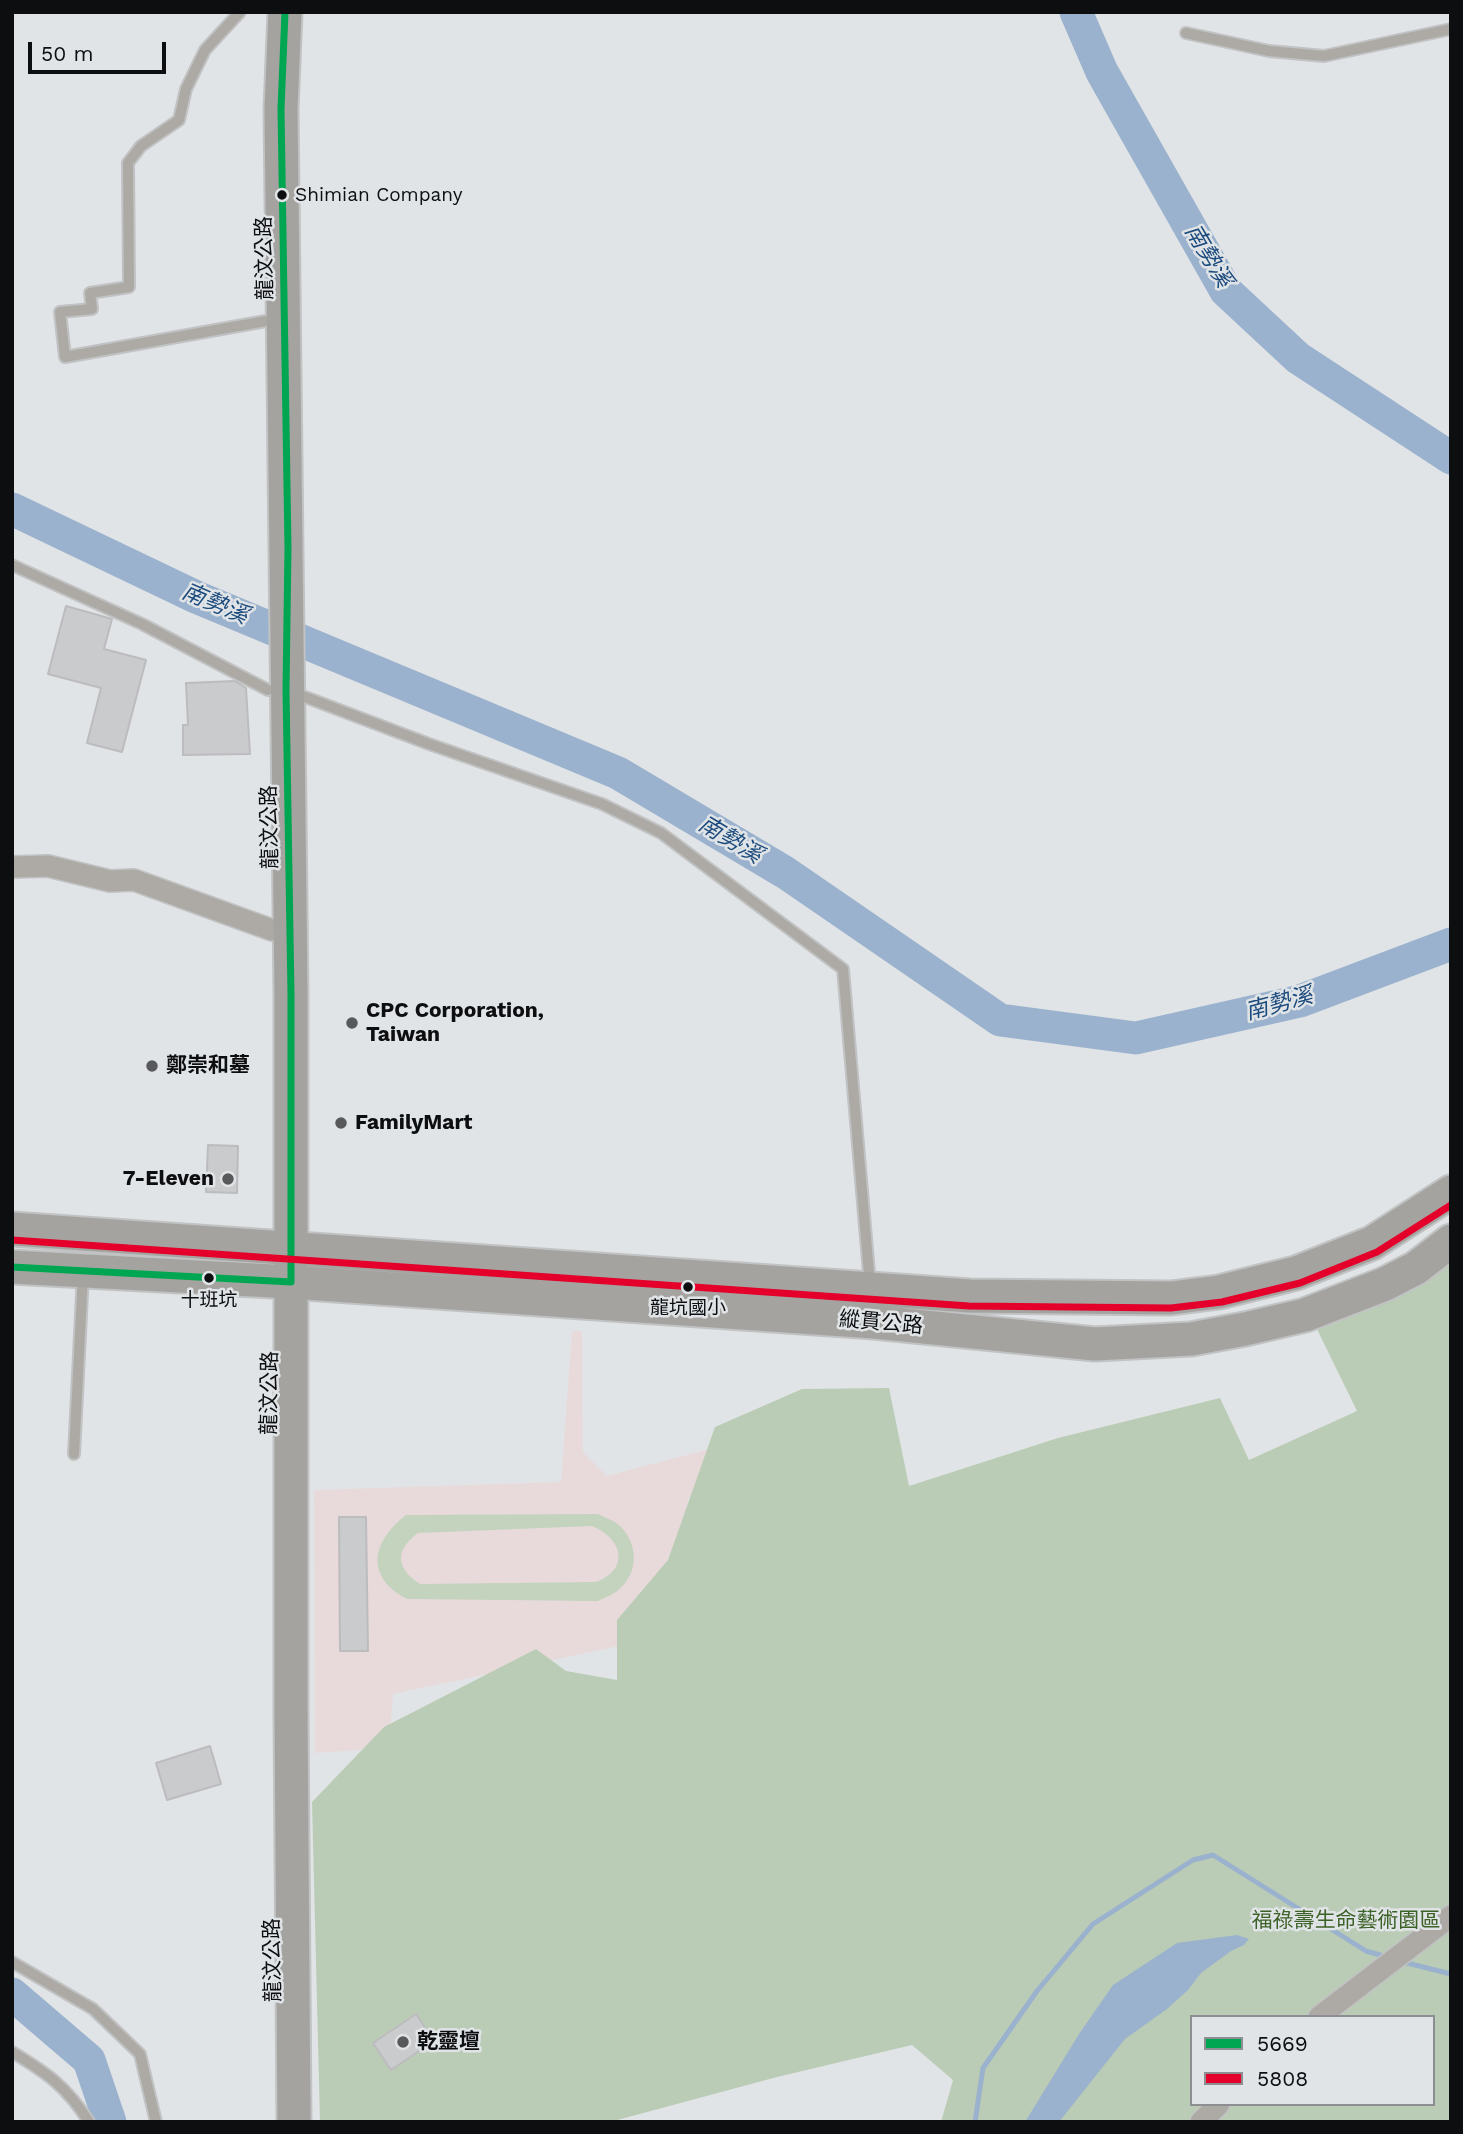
<!DOCTYPE html>
<meta charset="utf-8">
<style>
body{margin:0}
#map{position:relative;width:1463px;height:2134px;overflow:hidden;background:#e1e4e6;font-family:"Work Sans",sans-serif}
canvas{display:block}
.frame{position:absolute;inset:0;border:14px solid #0d0e10;pointer-events:none}
.legend{position:absolute;left:1190px;top:2015px;width:245px;height:91px;box-sizing:border-box;background:#e0e4e7;border:2px solid #8c8e91;margin:0;padding:9px 12px;list-style:none;font-size:21px;color:#0d0e10}
.legend li{display:flex;align-items:center;gap:14px;height:35px}
.legend b{width:35px;border:2px solid #8c8e91}
.scale{position:absolute;left:28px;top:42px;width:138px;height:32px;box-sizing:border-box;border:4px solid #0d0e10;border-top:0;padding-left:9px;font-size:21px;line-height:24px;white-space:nowrap;color:#0d0e10;-webkit-text-stroke:5px #e0e4e7;paint-order:stroke}
</style>
<div id="map">
<canvas width="1463" height="2134"></canvas>
<div class="frame"></div>
<ul class="legend">
<li><b style="height:9px;background:#00a651"></b>5669</li>
<li><b style="height:9px;background:#e4002b"></b>5808</li>
</ul>
<div class="scale">50 m</div>
</div>
<script>
const g = document.querySelector('canvas').getContext('2d');
g.lineJoin = 'round';
function paint(path, color) {
  g.fillStyle = color;
  g.fill(path, 'evenodd');
}
function stroke(path, color, width, dash) {
  g.strokeStyle = color;
  g.lineWidth = width;
  g.lineCap = dash ? 'butt' : 'round';
  g.setLineDash(dash || []);
  g.stroke(path);
}
function drawText(font, color, halo, rows, align = 'center') {
  g.font = font + ' "Work Sans","Noto Sans TC",sans-serif';
  g.lineWidth = 5;
  g.setLineDash([]);
  g.textBaseline = 'middle';
  g.strokeStyle = halo;
  g.fillStyle = color;
  for (const [text, x, y, turn = 0] of rows) {
    g.save();
    g.translate(x, y);
    g.rotate((+turn || 0) * Math.PI / 180);
    g.textAlign = isNaN(turn) ? turn : align;
    if (halo) g.strokeText(text, 0, 0);
    g.fillText(text, 0, 0);
    g.restore();
  }
}
const education = new Path2D(`
 M 572,1331 L 582,1331 L 583,1452 L 607,1476 L 713,1448 L 722,1487 L 688,1498 L 689,1593 L 647,1640 L 393,1694 L 389,1748 L 315,1753 L 314,1490 L 561,1482 Z`);
const green = new Path2D(`
 M 598,1514 C 606,1518 616,1521 622,1528 C 639,1547 638,1575 617,1591 C 612,1595 604,1598 598,1601 L 407,1599 C 365,1577 371,1542 406,1515 ZM 592,1526 C 622,1538 631,1569 596,1582 L 420,1584 C 396,1568 394,1551 418,1533 Z`);
const forest = new Path2D(`
 M 1451,1235 L 1451,2122 L 941,2122 L 953,2080 L 912,2045 L 777,2077 L 610,2122 L 320,2122 L 312,1802 L 384,1727 L 536,1649 L 566,1671 L 617,1680 L 617,1620 L 668,1560 L 715,1427 L 802,1389 L 889,1388 L 909,1486 L 1058,1438 L 1220,1398 L 1249,1460 L 1357,1411 L 1310,1315 ZM 1192,2017 L 1433,2017 L 1433,2104 L 1192,2104 Z`);
const water = new Path2D(`
 M 1237,1935 L 1249,1939 L 1244,1945 L 1231,1951 L 1201,1973 L 1188,1990 L 1167,2009 L 1125,2039 L 1059,2122 L 1025,2122 L 1079,2034 L 1113,1985 L 1177,1943 Z`);
const stream = new Path2D(`
 M 1403,1962 L 1451,1974
 M 975,2122 L 983,2068 L 1037,1991 L 1093,1924 L 1193,1860 L 1213,1855 L 1366,1951 L 1387,1957`);
const river = new Path2D(`
 M 1076,12 L 1102,72 L 1226,291 L 1298,358 L 1451,458
 M 12,509 L 196,597 L 618,773 L 786,873 L 1000,1020 L 1136,1038 L 1300,1001 L 1451,944
 M 12,1994 L 89,2060 L 110,2122`);
const building = new Path2D(`
 M 66,606 L 112,619 L 104,649 L 146,660 L 122,752 L 87,743 L 101,688 L 48,674 Z
 M 235,681 L 246,688 L 250,754 L 183,755 L 183,725 L 188,725 L 186,683 Z
 M 208,1145 L 238,1146 L 237,1193 L 206,1192 Z
 M 339,1517 L 366,1517 L 368,1651 L 340,1651 Z
 M 210,1746 L 221,1784 L 167,1800 L 156,1763 Z
 M 416,2014 L 434,2041 L 391,2070 L 373,2043 Z`);
const service = new Path2D(`
 M 240,12 L 205,50 L 186,89 L 179,120 L 141,146 L 128,163 L 129,287 L 90,293 L 92,309 L 60,312 L 65,357 L 266,321
 M 1186,33 L 1269,51 L 1324,56 L 1451,29
 M 12,565 L 142,624 L 268,690
 M 292,692 L 429,744 L 602,804 L 661,833 L 843,969 L 870,1285
 M 74,1454 L 83,1274
 M 12,1962 L 93,2009 L 140,2054 L 156,2122
 M 12,2052 C 47,2073 67,2087 89,2122`);
const minor = new Path2D(`
 M 12,867 L 48,866 L 110,881 L 134,880 L 272,930
 M 1319,2017 L 1451,1916
 M 1201,2122 L 1219,2104`);
const primary = new Path2D(`
 M 285,12 L 281,109 L 291,995 L 291,1713 L 294,2122
 M 12,1229 L 970,1296 L 1171,1298 L 1219,1292 L 1296,1273 L 1372,1243 L 1451,1192
 M 12,1267 L 291,1282 L 874,1322 L 1095,1344 L 1191,1339 L 1245,1329 L 1305,1315 L 1385,1284 L 1416,1268 L 1451,1241`);
const bus1 = new Path2D(`
 M 12,1267 L 291,1282 L 291,995 L 286,690 L 288,548 L 281,109 L 285,12`);
const bus2 = new Path2D(`
 M 12,1240 L 969,1306 L 1171,1308 L 1222,1302 L 1300,1283 L 1377,1252 L 1451,1205`);
const markers = [
 [282,195,6,"#0d0e10"],
 [352,1023,7,"#57595b"],
 [152,1066,7,"#57595b"],
 [341,1123,7,"#57595b"],
 [228,1179,7,"#57595b"],
 [209,1278,6,"#0d0e10"],
 [688,1287,6,"#0d0e10"],
 [403,2042,7,"#57595b"]
];
const busNames = [
 ["Shimian Company",295,195,"left"],
 ["十班坑",209,1300],
 ["龍坑國小",688,1308]
];
const streetNames = [
 ["龍汶公路",265,258,-91],
 ["龍汶公路",270,827,-91],
 ["縱貫公路",881,1323,5],
 ["龍汶公路",270,1393,-89],
 ["龍汶公路",273,1960,-91]
];
const poiNames = [
 ["CPC Corporation,",366,1011],
 ["Taiwan",366,1035],
 ["鄭崇和墓",166,1066],
 ["FamilyMart",355,1123],
 ["7-Eleven",214,1179,"right"],
 ["乾靈壇",417,2042]
];
const parkNames = [
 ["福祿壽生命藝術園區",1346,1921]
];
const waterNames = [
 ["南勢溪",1208,256,59],
 ["南勢溪",215,604,23],
 ["南勢溪",730,840,31],
 ["南勢溪",1279,1004,-15]
];
paint(education, '#e8dadb');
paint(green, '#c3d3be');
paint(forest, '#bbccb6');
paint(water, '#9ab2ce');
stroke(stream, '#9ab2ce', 5);
stroke(river, '#9ab2ce', 33);
paint(building, '#cacbcc');
stroke(building, '#bcbcbe', 2);
stroke(service, '#c0c2c3', 14);
stroke(minor, '#c0c2c3', 24);
stroke(primary, '#c0c2c3', 37);
stroke(service, '#adaaa5', 10);
stroke(minor, '#adaaa5', 21);
stroke(primary, '#a5a39f', 33);
stroke(bus1, '#00a651', 7);
stroke(bus2, '#e4002b', 7);
for (const [x, y, r, color] of markers) {
  const dot = new Path2D();
  dot.arc(x, y, r, 0, 2 * Math.PI);
  g.fillStyle = color;
  g.fill(dot);
  stroke(dot, '#e0e4e7', 2.5);
}
drawText('19px', '#0d0e10', '#e0e4e7', busNames);
drawText('21px', '#0d0e10', '#e0e4e7', streetNames);
drawText('bold 21px', '#0d0e10', '#e0e4e7', poiNames, 'left');
drawText('21px', '#3d6227', '#e0e4e7', parkNames);
drawText('italic 23px', '#1c4b7d', '#e0e4e7', waterNames);
</script>
